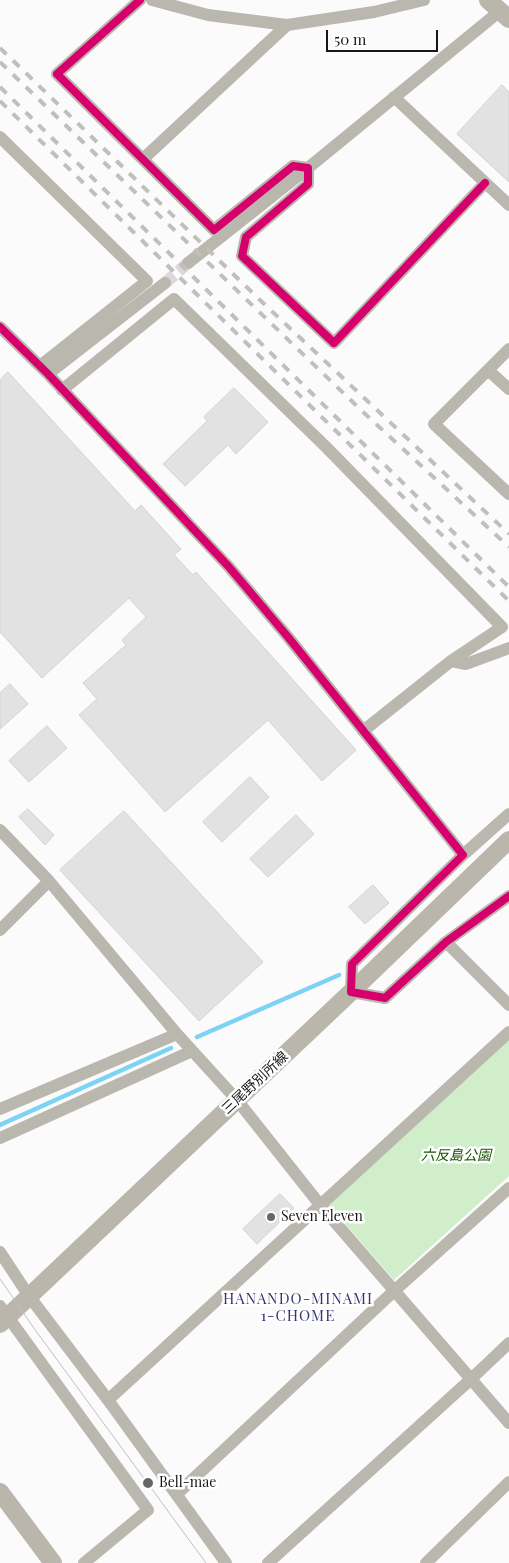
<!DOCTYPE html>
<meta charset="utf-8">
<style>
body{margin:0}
#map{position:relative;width:509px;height:1563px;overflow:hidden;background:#fbfbfb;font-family:"Playfair Display",serif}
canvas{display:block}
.scale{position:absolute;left:326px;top:30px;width:112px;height:22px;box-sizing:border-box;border:2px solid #161617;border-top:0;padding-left:6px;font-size:15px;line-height:18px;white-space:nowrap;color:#161617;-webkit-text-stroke:4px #fff;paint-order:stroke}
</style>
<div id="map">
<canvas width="509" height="1563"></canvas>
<div class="scale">50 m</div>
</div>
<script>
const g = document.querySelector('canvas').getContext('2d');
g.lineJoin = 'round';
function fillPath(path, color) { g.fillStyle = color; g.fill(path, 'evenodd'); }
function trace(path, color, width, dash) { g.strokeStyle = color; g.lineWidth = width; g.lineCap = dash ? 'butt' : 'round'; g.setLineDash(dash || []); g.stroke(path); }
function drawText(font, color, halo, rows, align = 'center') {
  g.font = font + ' "Playfair Display","Noto Sans JP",serif'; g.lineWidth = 5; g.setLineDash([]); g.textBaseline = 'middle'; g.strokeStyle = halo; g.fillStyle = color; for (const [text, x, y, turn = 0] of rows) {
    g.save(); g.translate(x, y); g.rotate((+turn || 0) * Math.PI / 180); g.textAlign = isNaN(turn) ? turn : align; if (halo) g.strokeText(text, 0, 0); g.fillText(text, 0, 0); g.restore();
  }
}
const green = new Path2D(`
 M509,1039V1176L394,1280L329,1205Z`);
const stream = new Path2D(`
 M197,1037L339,975
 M0,1125L171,1048`);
const building = new Path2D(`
 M502,85L509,92V182L457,134Z
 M8,372L135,511L141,505L181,549L174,555L193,575L196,572L356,750L322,781L268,720L165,812L79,715L97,699L83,683L126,645L122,640L146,617L129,598L42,678L0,632V380Z
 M234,388L268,422L236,454L228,445L185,486L163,464L207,421L204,417Z
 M10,684L28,704L0,729V693Z
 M47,726L67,748L29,782L9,761Z
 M250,777L269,797L222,842L203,822Z
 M28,809L54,835L45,845L19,817Z
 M124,811L263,962L199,1021L60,870Z
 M296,815L314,834L268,877L250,859Z
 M373,885L389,903L365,924L349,907Z
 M280,1194L294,1208L257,1244L243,1229Z`);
const streetTunnel = new Path2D(`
 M165,283L188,263`);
const street = new Path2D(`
 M140,0L57,74L214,230L293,166L308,168V184L246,237L242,256L334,343L485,183
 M152,0L208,15L287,25L374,12L424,0
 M394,97L509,205
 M0,137L147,281L40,366
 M143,159L287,25
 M188,263L308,168L500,11
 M0,327L48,374L229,567L288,637L463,855L352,964L351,992L385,998L446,942L509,896
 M509,349L434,424L509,494
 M489,371L509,389
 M48,374L165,283
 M62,390L174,299L327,448L502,627L451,661L363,731
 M451,661L466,664L509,648
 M0,830L49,881L177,1034L237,1100L321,1206L509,1423
 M463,855L509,814
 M0,930L49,881
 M446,942L509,1005
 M0,1109L177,1034
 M0,1138L192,1051
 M0,1252L29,1296L108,1400L226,1563
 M0,1306L148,1510L84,1563
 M108,1400L509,1032
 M177,1494L394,1291L509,1188
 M268,1563L470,1380L509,1343
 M426,1563L509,1482`);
const secondary = new Path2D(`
 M488,0L509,19
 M0,1324L351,992L509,840
 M0,1492L53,1563`);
const tram = new Path2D(`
 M0,1279L36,1331L206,1563`);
const rail = new Path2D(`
 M0,48L261,301L509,534
 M0,62L362,411L509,547
 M0,87L509,587
 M0,101L509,601`);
const cycleway = new Path2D(`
 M140,0L57,74L214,230L293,166L308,168V184L246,237L242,256L334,343L485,183
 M0,327L48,374L229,567L288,637L463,855L352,964L351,992L385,998L446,942L509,896`);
const markers = [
 [271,1217,5,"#666667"],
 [148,1483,6,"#666667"]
];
const streetNames = [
 ["三尾野別所線",255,1083,-43]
];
const parkNames = [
 ["六反島公園",456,1156]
];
const poiNames = [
 ["Seven Eleven",281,1217],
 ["Bell-mae",159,1483]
];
const neighbourhoodNames = [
 ["HANANDO-MINAMI",298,1299],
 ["1-CHOME",298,1316]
];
fillPath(green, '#cfeec9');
trace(stream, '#7cd3f4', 4.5);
fillPath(building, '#e2e2e2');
trace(building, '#d2d2d2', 1);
trace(streetTunnel, '#d9d9d9', 12, [12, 6]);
trace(street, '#bab7ae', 12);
trace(secondary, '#bab6ab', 18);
trace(tram, '#c0bfba', 1);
trace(rail, '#c0bfba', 4, [9, 9]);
trace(cycleway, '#d6006c', 8);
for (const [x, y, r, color] of markers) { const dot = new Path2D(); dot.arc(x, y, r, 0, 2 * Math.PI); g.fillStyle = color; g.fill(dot); trace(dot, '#fff', 2); }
drawText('14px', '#161617', '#fff', streetNames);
drawText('italic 14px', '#155403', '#fff', parkNames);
drawText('14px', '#161617', '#fff', poiNames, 'left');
g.letterSpacing = '1px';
drawText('15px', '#343671', '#fff', neighbourhoodNames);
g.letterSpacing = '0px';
</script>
